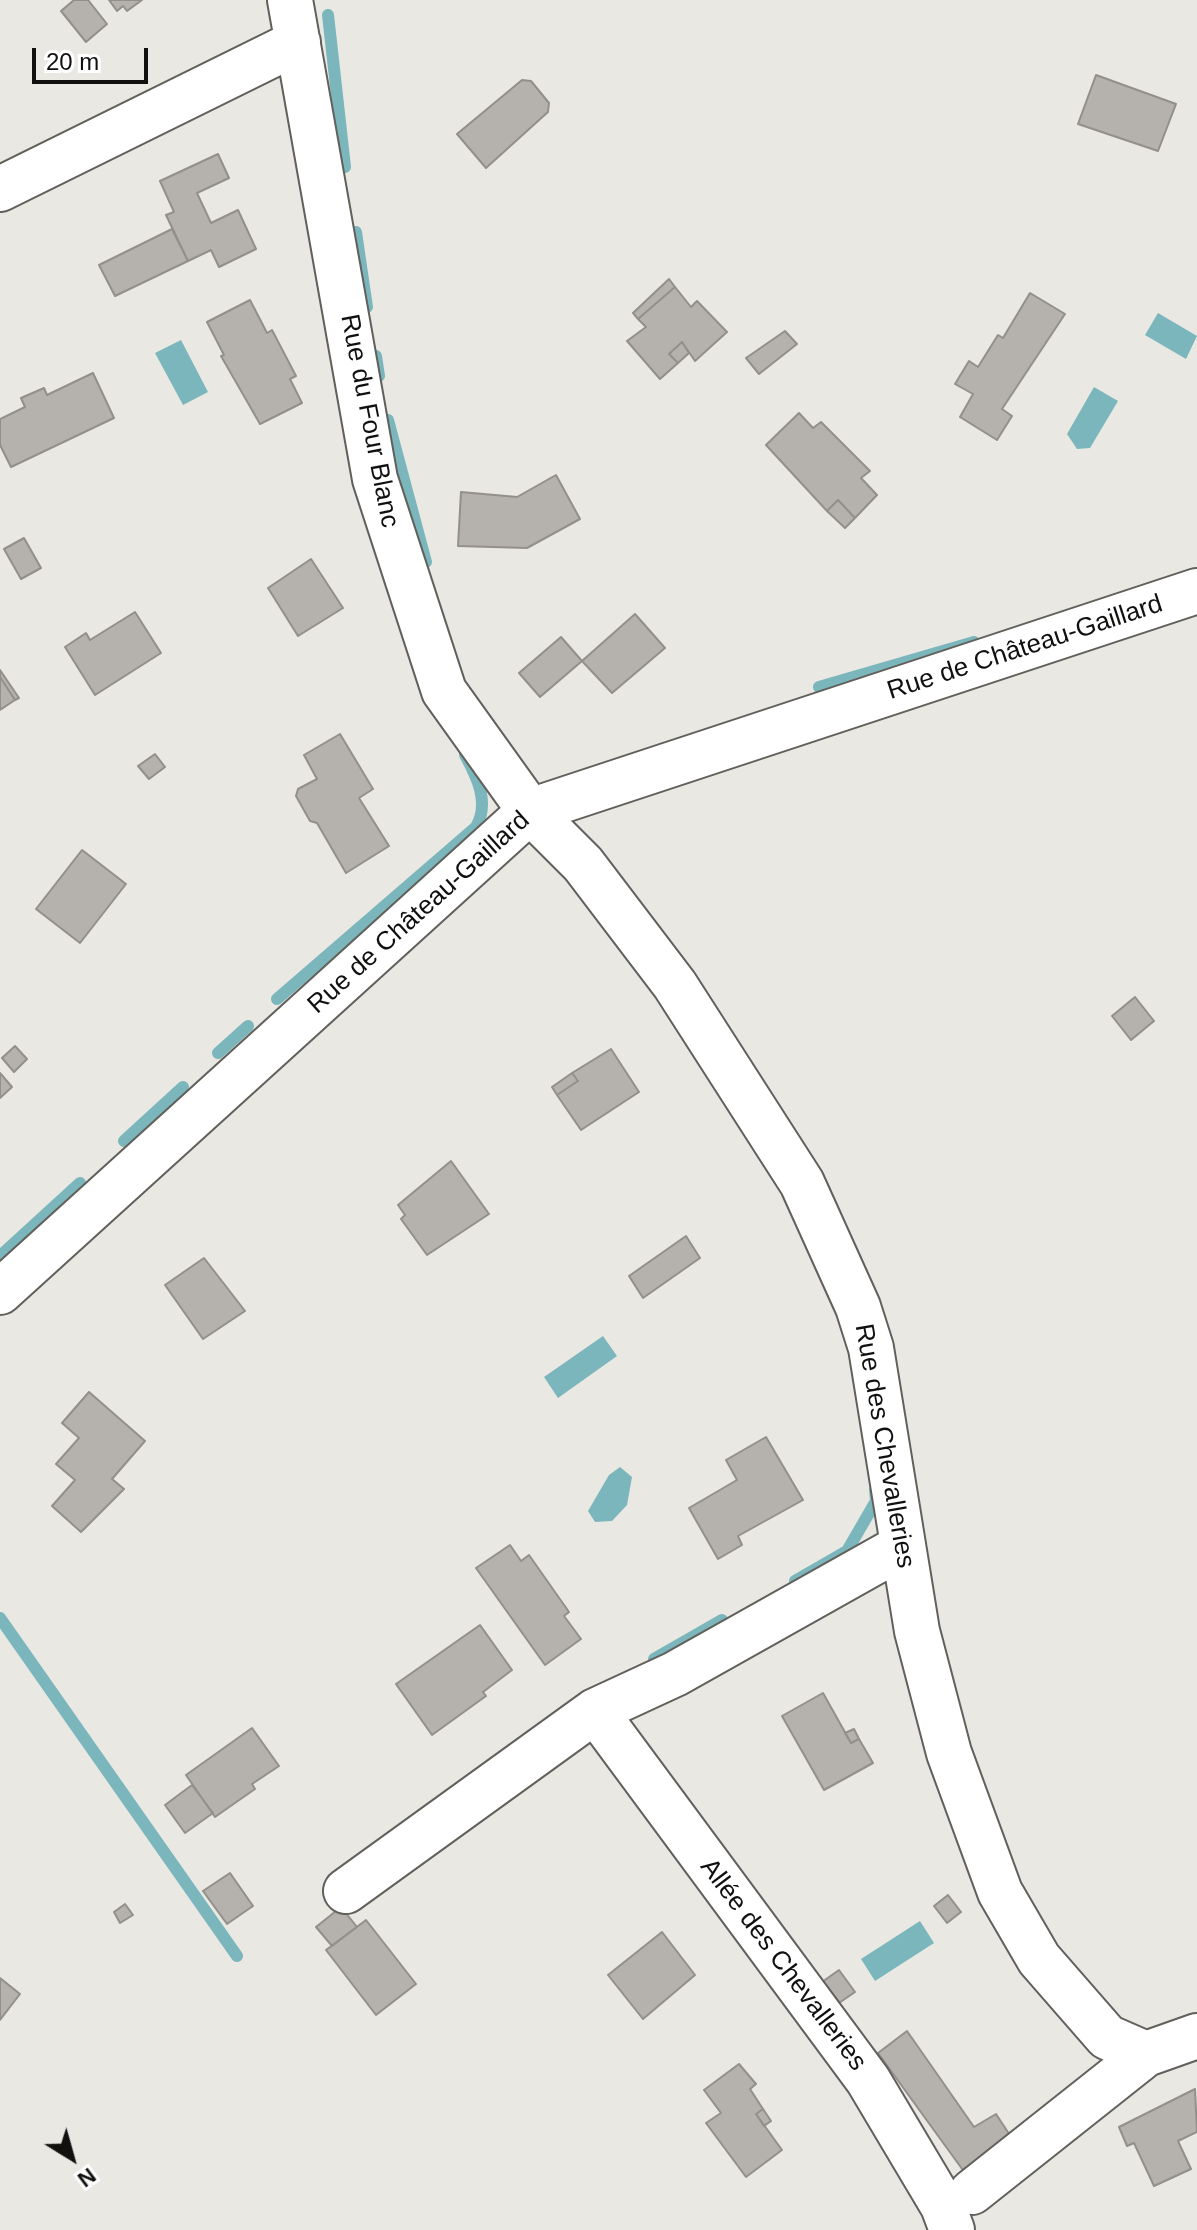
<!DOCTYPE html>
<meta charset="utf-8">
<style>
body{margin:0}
#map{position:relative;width:1197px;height:2230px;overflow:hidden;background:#eae8e3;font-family:Arial,sans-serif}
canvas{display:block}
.north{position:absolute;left:32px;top:2118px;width:80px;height:80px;-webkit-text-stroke:6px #fff;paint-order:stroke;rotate:143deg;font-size:22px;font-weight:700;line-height:32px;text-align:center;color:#11100f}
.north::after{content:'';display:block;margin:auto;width:28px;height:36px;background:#11100f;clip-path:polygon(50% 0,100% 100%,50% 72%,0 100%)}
.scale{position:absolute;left:32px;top:48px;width:116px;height:36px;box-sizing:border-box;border:4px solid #11100f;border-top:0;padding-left:10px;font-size:24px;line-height:28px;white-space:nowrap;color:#11100f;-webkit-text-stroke:6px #fff;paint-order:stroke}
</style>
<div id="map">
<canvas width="1197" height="2230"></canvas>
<div class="north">N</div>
<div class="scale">20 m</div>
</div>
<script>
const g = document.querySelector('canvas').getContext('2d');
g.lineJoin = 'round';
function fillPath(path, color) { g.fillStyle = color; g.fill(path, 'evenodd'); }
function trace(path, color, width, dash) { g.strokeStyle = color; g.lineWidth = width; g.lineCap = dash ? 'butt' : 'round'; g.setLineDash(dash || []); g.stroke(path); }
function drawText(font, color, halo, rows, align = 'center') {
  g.font = font + ' Arial,sans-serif'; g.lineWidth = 6; g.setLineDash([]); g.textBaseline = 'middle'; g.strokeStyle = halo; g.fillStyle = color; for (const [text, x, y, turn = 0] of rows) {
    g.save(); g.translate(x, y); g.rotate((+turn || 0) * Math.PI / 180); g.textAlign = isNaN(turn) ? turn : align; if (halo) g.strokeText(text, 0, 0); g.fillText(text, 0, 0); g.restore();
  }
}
const water = new Path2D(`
 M1158,313L1197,336L1186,359L1145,335Z
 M181,340L208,392L183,405L155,353Z
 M1094,387L1118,401L1090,448L1077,449L1067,434Z
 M603,1336L617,1356L558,1398L544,1377Z
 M620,1467L632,1477L627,1505L612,1521L595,1522L588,1511L609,1475Z
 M920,1921L934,1943L875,1981L861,1959Z`);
const stream = new Path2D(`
 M328,15L345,167
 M356,232L367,307
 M376,356L379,376
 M388,420L426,562
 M819,687L974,642
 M277,999L476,827C490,803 477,777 465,755
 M218,1053L248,1026
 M124,1141L183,1087
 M0,1256L80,1183
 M795,1581L847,1551L876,1501L875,1490
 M0,1618L237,1956
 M654,1659L722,1620`);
const building = new Path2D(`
 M74,0H88L107,24L86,42L61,11Z
 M109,0H142L127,11L123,6L117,11Z
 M1096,75L1176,104L1158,151L1078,124Z
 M522,80L531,81L549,103L548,112L486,168L457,134Z
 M218,154L229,178L197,193L211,223L238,210L256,249L219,267L211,250L188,261L166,215L174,212L160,181Z
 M172,229L188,261L115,296L99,265Z
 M669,279L675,287L638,319L633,313Z
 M675,287L691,307L697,301L727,332L695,361L682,342L669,354L678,363L660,379L627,341L646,327L638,319Z
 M1030,293L1065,314L1002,409L1012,416L997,440L960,417L973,394L955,384L969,361L978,367L998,335L1003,338Z
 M250,300L267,333L272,330L296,376L290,379L302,403L260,424L221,356L224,355L207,322Z
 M785,331L797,344L759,374L746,358Z
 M682,342L689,353L678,363L669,354Z
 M93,373L114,418L11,467L0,445V419L25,407L21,398L44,388L47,395Z
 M799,413L813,428L821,422L870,471L861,478L877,495L855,518L838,500L827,511L766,445Z
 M556,475L580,519L527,548L458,546L461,492L517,497Z
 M838,500L855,518L845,528L827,511Z
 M24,538L41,568L21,579L4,549Z
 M311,559L343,608L298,636L268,588Z
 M135,612L161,653L95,695L65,647L86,633L90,640Z
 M635,614L665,648L612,693L582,661Z
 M561,637L582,661L540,697L519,673Z
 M0,670L19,698L15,700L0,677Z
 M0,677L15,700L0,710Z
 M340,734L373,789L359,798L389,846L346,873L317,823L310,821L296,796L298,789L317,779L304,755Z
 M155,754L165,767L149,779L138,766Z
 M82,850L126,884L80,943L36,909Z
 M1135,997L1154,1021L1131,1040L1112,1016Z
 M15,1046L27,1059L14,1072L2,1058Z
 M611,1049L639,1092L581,1130L557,1095L578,1081L572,1073Z
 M0,1073L12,1087L0,1098Z
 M572,1073L578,1081L557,1095L552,1087Z
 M451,1161L489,1214L427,1255L401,1219L405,1215L398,1205Z
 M686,1236L700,1258L643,1298L629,1276Z
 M204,1258L245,1311L203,1339L165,1285Z
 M89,1392L145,1441L112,1479L124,1489L81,1532L52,1506L75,1480L56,1464L79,1438L62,1423Z
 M766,1437L803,1500L738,1536L742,1545L718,1559L689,1508L737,1480L726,1460Z
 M510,1545L521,1561L529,1555L569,1612L564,1616L581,1639L545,1665L476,1568Z
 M480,1625L512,1670L483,1692L486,1696L432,1735L396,1684Z
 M823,1693L851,1743L859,1739L873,1763L824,1790L782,1716Z
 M252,1728L279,1766L252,1784L255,1789L215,1817L186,1775Z
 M854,1729L859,1739L851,1743L845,1733Z
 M192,1785L213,1813L185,1833L165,1805Z
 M230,1873L253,1906L227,1924L203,1891Z
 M948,1895L961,1912L947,1923L934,1906Z
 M125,1904L133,1915L120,1923L114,1912Z
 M341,1907L357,1927L332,1946L316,1927Z
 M366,1920L416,1984L376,2015L326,1950Z
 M662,1932L695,1975L643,2019L608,1975Z
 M839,1970L855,1992L839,2003L822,1982Z
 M0,1978L20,1994L0,2020Z
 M907,2031L974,2127L996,2114L1015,2143L965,2173L878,2053Z
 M739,2064L756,2084L750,2089L763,2109L756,2114L782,2150L746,2177L706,2123L721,2113L704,2090Z
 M1195,2089L1197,2132L1178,2141L1191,2169L1154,2186L1134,2143L1127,2146L1119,2127Z
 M763,2109L771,2121L764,2126L756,2114Z`);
const street = new Path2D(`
 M290,0L375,479L444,691L530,811L583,864L675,985L802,1183L858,1307L871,1348L917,1631L949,1753L1000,1892L1039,1959L1107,2037L1146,2054L1197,2036
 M0,189L298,42
 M0,1292L530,811L1197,591
 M595,1711L868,2080L943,2206L952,2230
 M346,1891L595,1711L675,1674L903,1546
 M972,2192L1146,2054`);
const streetNames = [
 ["Rue du Four Blanc",369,421,79],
 ["Rue de Château-Gaillard",1025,648,-18],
 ["Rue de Château-Gaillard",419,913,-42],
 ["Rue des Chevalleries",884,1446,80],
 ["Allée des Chevalleries",783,1965,53]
];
fillPath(water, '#7bb6bd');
trace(stream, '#7bb6bd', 12);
fillPath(building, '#b5b1ad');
trace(building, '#938f8b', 2);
trace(street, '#61605b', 48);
trace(street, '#fff', 44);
drawText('26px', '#11100f', '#fff', streetNames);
</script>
